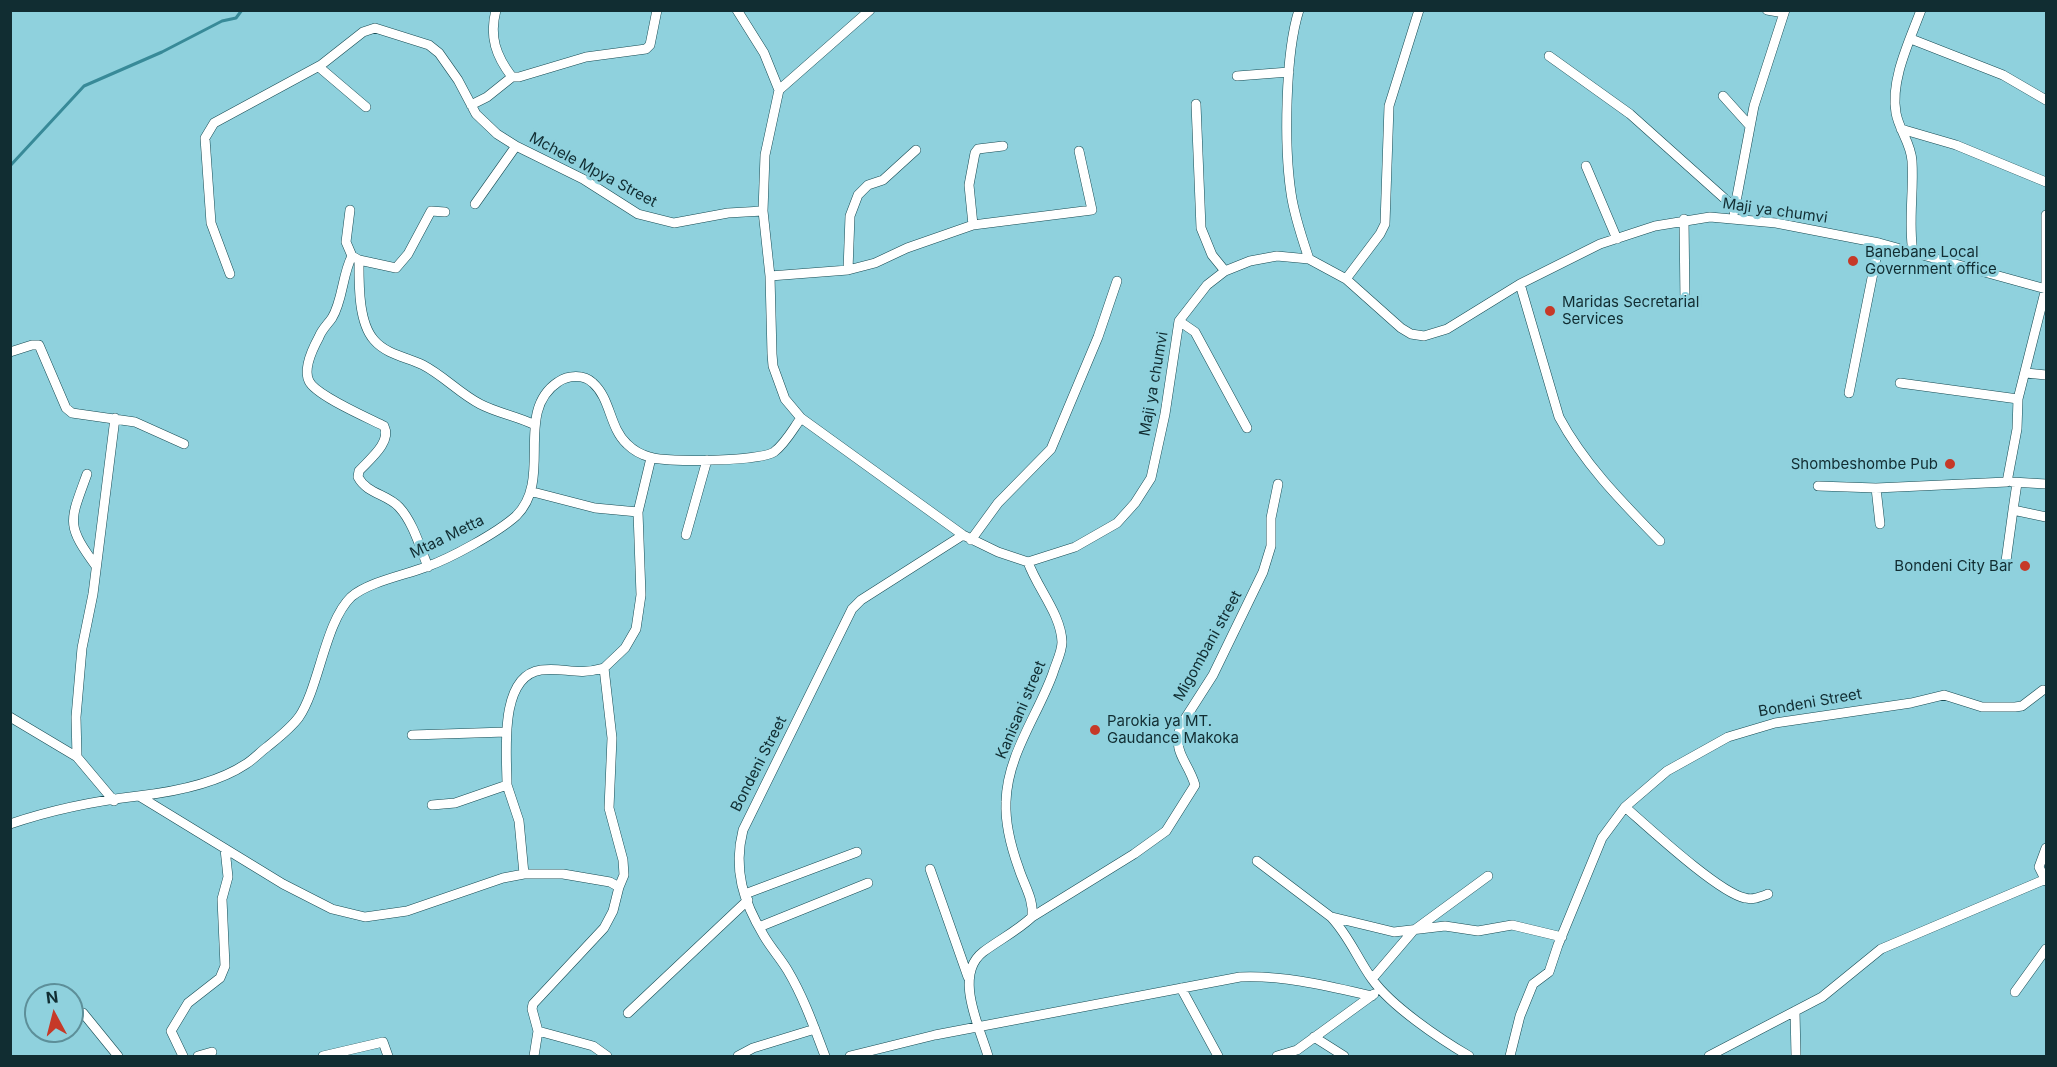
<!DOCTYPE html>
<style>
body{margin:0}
#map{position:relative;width:2057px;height:1067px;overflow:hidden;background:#8fd1dd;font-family:Inter,sans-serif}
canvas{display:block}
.frame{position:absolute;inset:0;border:12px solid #112d32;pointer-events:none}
.north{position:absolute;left:24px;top:983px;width:60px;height:60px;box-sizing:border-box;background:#8fd1dd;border:2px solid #5d8f99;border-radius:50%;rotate:353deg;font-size:16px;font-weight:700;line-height:24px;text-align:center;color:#112d32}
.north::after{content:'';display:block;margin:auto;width:21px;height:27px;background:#c63928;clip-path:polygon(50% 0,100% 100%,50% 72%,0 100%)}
</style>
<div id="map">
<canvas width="2057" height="1067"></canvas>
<div class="frame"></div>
<div class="north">N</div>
</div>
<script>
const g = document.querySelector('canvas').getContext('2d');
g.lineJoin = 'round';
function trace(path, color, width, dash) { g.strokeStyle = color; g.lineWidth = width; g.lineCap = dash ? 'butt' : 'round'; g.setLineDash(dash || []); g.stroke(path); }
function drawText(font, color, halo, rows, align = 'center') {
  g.font = font + ' Inter,sans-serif'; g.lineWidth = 6; g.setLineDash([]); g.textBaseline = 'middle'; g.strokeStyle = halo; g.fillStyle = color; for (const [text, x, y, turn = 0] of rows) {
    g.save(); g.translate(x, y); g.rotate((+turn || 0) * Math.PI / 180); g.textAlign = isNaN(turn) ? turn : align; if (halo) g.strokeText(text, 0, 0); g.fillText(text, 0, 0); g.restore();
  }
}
const stream = new Path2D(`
 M10,166L84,86L162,52L222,21L236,18L242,10`);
const minor = new Path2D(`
 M496,10C489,37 496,56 512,77H519L586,57L646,49L650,45L657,10
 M737,10L764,53L779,90L765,155L763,211L770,276L772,354L773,366L785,399L801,418L963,535L998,552L1028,562L1075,547L1117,523L1135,503L1151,478L1165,414L1179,321L1207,285L1225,271L1250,261L1277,256L1309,259L1346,279L1401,328L1411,334L1424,336L1447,329L1520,284L1600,244L1655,226L1710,217L1776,223L1879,243L2046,289
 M1299,10C1285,54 1284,146 1291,193C1294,215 1302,238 1309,259
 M1767,10L1784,13
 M1911,39L2003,75L2046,100
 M1549,56L1630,114L1734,207
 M319,67L366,107
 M1237,76L1289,72
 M779,90L870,10
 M1723,96L1750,126
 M1196,104L1201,228L1212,255L1225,271
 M471,105L487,97L512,77
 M1901,129L1956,145L2046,182
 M1586,166L1617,239
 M475,204L516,146
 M350,210L346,242L352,256C342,275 343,300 332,318C328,324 322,329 319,337C313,348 303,369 309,381C315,395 368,418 384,426C392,442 370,459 359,471L358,477C367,494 387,494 399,507C413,522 420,547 428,567
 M1734,212L1754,106L1785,10
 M1684,219L1685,302
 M973,225L1092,210L1079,151
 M1913,253C1908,222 1914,192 1912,161C1911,143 1899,130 1896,113C1890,80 1910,40 1921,10
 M352,256L359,260C359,283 358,322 374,340C387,355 407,357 423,365C444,376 459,393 480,404C497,413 517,416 535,425
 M359,260L396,268L408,254L431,211L445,212
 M848,270L850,216L858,195L868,185L883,180L916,150
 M230,274L211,223L205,138L214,123L321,65L363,32L375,28L429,45L439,53L458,80L476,114L497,134L516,146L583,179L638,214L674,223L728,213L763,211
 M770,276L848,270L875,263L907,248L973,225L969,185L975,153L978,149L1003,146
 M1346,279L1380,234L1385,224L1389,106L1419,10
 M1520,284L1559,417C1584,464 1623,503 1660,541
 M1179,321L1195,332L1247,428
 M10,352L32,345H39L66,408L72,413L135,422L184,444
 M2026,373L2046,375
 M1900,383L2018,399
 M1849,393L1879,243
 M87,474C70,521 65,524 96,566
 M2012,482L2046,484
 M2017,483L2013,510L2046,517
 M1818,486L1876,488L2007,482L2017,429L2018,399L2046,288V215
 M1876,488L1880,524
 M533,492L595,508L638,512
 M686,535L707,460
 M971,540L998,503L1051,449L1098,337L1117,281
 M2006,561L2013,510
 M10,717L77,757
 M412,735L506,732
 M507,785L519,821L524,874
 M139,796L283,884L332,909L365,917L407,911L503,878L524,874H563L610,882L619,887L624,875L623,860L609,808L612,738L604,668L625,648L636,629L641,595L638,512L651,458
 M114,801L77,757L76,717L82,648L93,594L115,418
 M432,805L455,803L507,785C507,755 498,676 541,670C565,667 576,676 604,668
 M1625,807C1648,827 1719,893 1745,898C1753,900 1760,897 1768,894
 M10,824C51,810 95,801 138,796C173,792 216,784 246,764C254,759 260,752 267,747C278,738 291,728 299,717C319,688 325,622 351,597C368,582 405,575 426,567C451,558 497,533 516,516C554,479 513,412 558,382C568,375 584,374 593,383C611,399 609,427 627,444C633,450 642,455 650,457C667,463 761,461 774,452C785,444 793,429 801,418
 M2046,848L2039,867L2046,881
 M1257,861L1331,917C1349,936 1357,958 1372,979C1391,1006 1440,1039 1469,1056
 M930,869L968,977
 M745,894L857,852
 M1032,917L1134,854L1166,831L1195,785C1187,759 1172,754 1181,725L1213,675L1263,572L1271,546V518L1278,484
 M1332,917L1394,932L1445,926L1478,931L1512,925L1562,937
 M759,927L868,883
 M1372,979L1413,931L1488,876
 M1181,988L1218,1056
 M2015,992L2046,949
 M1795,1011L1796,1056
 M83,1013L118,1056
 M628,1013L748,900
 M538,1031L593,1046L607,1056
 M1314,1037L1344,1056
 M183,1056L171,1031L188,1003L220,978L225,966L222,899L228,877L225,849
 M198,1056L212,1052
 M323,1056L383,1042L388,1056
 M534,1056L538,1031L532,1009L533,1004L604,928L613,911L619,887
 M738,1056L753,1048L815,1029
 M825,1056C814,1027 804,998 788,971C781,959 771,948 764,936C743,901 733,870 743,830L852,609L861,600L963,535
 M850,1056L935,1035L1240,977C1284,975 1328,986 1372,996
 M988,1056C980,1028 953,975 983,952C999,940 1017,931 1032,917C1034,899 1024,885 1019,869C1011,847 1005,825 1006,802C1007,755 1038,715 1053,673C1056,663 1062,652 1062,642C1061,614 1037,588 1028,562
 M1277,1056L1297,1050L1374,994
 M1510,1056L1520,1016L1533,984L1549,972L1558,945L1602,838L1625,807L1667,771L1728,737L1775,723L1911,703L1944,695L1982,707H2015L2022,706L2043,690
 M1709,1056L1822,997L1881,949L2046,879`);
const markers = [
 [1853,261,6,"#c63928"],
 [1550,311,6,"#c63928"],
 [1950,464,6,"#c63928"],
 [2025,566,6,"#c63928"],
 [1095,730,6,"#c63928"]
];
const streetNames = [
 ["Mchele Mpya Street",593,170,28],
 ["Maji ya chumvi",1775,211,8],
 ["Maji ya chumvi",1154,384,-80],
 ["Mtaa Metta",447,537,-26],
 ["Migombani street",1208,646,-61],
 ["Bondeni Street",1810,703,-10],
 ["Kanisani street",1021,710,-67],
 ["Bondeni Street",759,764,-63]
];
const poiNames = [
 ["Banebane Local",1865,252],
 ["Government office",1865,269],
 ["Maridas Secretarial",1562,302],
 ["Services",1562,319],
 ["Shombeshombe Pub",1938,464,"right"],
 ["Bondeni City Bar",2013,566,"right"],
 ["Parokia ya MT.",1107,721],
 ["Gaudance Makoka",1107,738]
];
trace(stream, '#388a98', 3);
trace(minor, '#164a52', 10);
trace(minor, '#fff', 9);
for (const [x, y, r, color] of markers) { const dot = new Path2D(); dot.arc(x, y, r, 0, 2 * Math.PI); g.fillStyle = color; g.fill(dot); trace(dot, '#8fd1dd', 2); }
drawText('15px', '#112d32', '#8fd1dd', streetNames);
drawText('15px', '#112d32', '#8fd1dd', poiNames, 'left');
</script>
